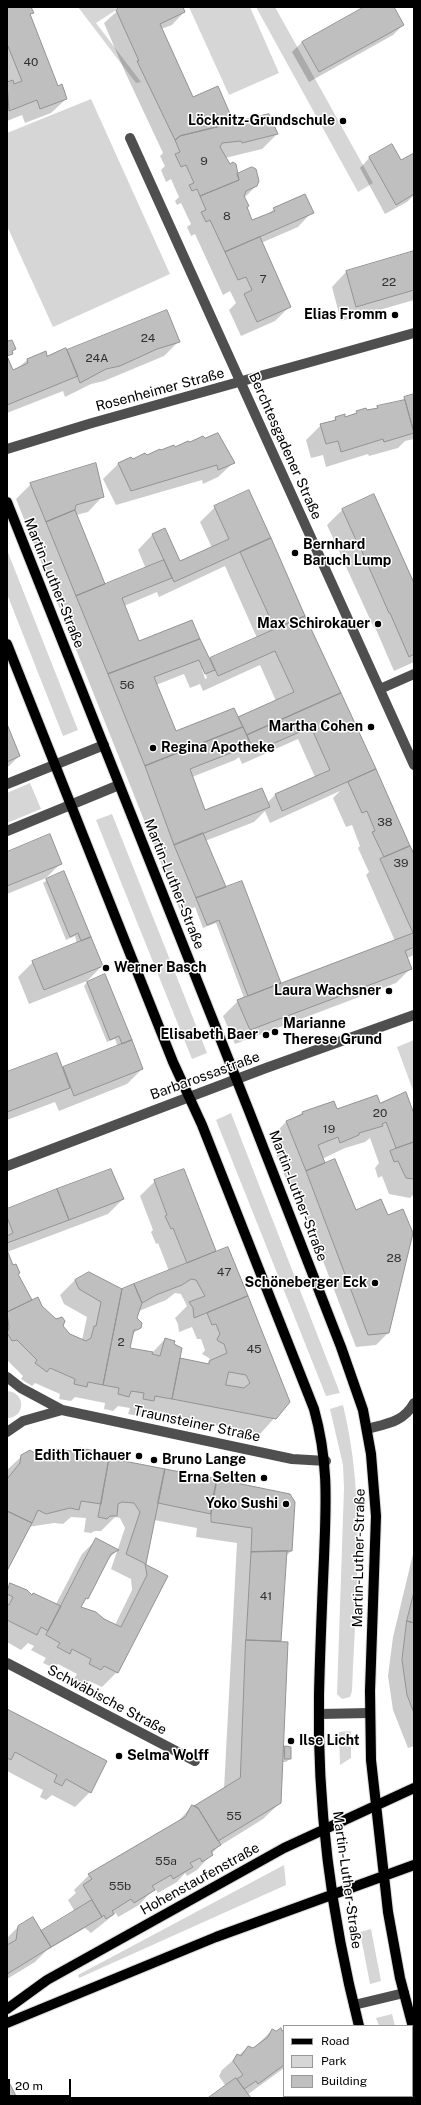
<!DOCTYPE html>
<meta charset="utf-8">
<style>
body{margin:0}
#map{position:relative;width:421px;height:2105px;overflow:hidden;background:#fff;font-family:"Public Sans",sans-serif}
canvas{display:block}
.frame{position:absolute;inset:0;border:8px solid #000;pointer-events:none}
.legend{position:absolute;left:283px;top:2025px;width:130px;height:72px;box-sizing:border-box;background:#fff;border:1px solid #999;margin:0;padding:5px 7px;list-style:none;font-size:12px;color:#000}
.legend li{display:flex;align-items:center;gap:8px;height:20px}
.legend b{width:20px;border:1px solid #999}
.scale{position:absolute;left:8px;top:2079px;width:63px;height:18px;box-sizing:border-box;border:2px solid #000;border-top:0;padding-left:5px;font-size:12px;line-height:14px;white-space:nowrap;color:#000;-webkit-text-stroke:3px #fff;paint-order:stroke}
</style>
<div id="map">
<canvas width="421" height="2105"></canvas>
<div class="frame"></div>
<ul class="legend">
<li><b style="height:5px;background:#000"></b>Road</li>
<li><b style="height:11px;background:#d6d6d6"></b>Park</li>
<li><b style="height:11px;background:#bfbfbf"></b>Building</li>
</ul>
<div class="scale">20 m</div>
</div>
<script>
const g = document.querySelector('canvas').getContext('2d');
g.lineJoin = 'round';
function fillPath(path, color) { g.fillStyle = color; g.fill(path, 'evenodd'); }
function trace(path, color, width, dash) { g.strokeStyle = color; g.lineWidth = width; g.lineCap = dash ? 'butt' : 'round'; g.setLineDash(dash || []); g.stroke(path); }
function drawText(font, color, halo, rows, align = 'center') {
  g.font = font + ' "Public Sans",sans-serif'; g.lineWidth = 3; g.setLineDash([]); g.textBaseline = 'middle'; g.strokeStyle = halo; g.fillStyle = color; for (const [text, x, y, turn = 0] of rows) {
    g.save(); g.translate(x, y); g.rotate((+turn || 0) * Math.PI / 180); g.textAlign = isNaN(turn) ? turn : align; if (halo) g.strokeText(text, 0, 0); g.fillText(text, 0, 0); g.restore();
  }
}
const green = new Path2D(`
 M78,7H115L116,10L96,23L141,82L136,83Z
 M189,7H250L279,73L229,95Z
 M256,7H275L373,183L358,192Z
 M91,99L170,274L53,327L7,226V133Z
 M7,550L78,730L63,736L7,594Z
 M30,783L41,809L7,823V793Z
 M112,814L207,1053L192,1059L96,820Z
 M414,1040V1093L397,1047Z
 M231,1113L340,1393L326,1396L216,1120Z
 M7,1391C26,1392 26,1418 7,1418Z
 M343,1405C366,1499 356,1595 352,1691L350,1697L342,1699L337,1694L344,1488L343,1465L330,1409Z
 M351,1731V1758L340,1765L339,1732Z
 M284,1865L286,1885L79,1978L78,1975Z
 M371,1929L381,1981L370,1984L360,1932Z
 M392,2014L395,2026H379L376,2018Z`);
const shadow = new Path2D(`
 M12,7H30L32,12L29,16L57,88L66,99L51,113L25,123L22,115L7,121V9Z
 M122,7H182L184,12L172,25L161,29L192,98L231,125L277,134L262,149L225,158L237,175L256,186L244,198L251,222L267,215L274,209L305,195L312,212L298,227L261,243L290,306L275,321L241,336L229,310L236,303L230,291L223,295L195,234L191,236L187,227L191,224L181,203L177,205L175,201L179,197L171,179L166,182L161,170L165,166L160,156L163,153L126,74L104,23Z
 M366,7H393L403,25L393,35L309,82L292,52L302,42Z
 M414,154V195L407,202L385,214L360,168L370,157L401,161Z
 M414,253V300L341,321L332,287L346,272Z
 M179,341L164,356L104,381L91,384L65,397L63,391L7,413V358L12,371L18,368L27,360L45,353L46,357L67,350Z
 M414,394V439L405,441L398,448L369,456L368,454L326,467L323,455L311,458L306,440L321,425L331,423L336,418H344L354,415L357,412H366L378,407L401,402L405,398Z
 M174,448L233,463L218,477L203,484L202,480L116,505L103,479L118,464L131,458L133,460Z
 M31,484L103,496L88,512L76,515L105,585L146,569L138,550L152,535L180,562L212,548L200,522L215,507L249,492L414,857V955L407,958L411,968L396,983L235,1044L223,1016L238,1001L244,998L216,923L203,928L195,907L181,913L16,499ZM225,566L257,638L209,660L138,642L124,606L157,592L159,597ZM260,665L276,701L238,718L175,732L156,685L184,674L190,688L200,684L203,691ZM202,669H204L207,678L205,679ZM298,739L315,777L275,795L267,803L204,811L192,777L235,760L239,757L242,764ZM340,791L333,798L346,827L352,825L360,846L358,848L369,872L366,875L395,941L276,986L280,983L224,887L205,841L254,822L265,811L270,823Z
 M373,496L414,586V662L394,671L375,627L374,628L327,525L342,510Z
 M7,726L19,756L7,768Z
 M7,853L61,863L46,878L7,894Z
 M64,873L102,966L87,981L29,1004L18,977L33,962L77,944L75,936L66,940L43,883L47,880Z
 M87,982L142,1069L127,1084L59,1111L55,1102L7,1120V1073L62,1069L118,1047L115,1039L107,1042L84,986Z
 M333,1102L336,1111L379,1105L414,1116V1194L410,1198L389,1194L382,1176L378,1178L375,1168L379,1163L370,1138L365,1142L345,1148L322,1159L388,1333L376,1345L356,1347L294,1185L289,1187L270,1138L286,1122L302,1113Z
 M183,1170L216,1252L228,1248L289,1402L260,1434L144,1411L139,1416L128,1414L130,1408L118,1406L113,1411L104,1409L105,1403L75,1397L71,1401L59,1399L60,1394L35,1383L32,1386L21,1379L23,1376L7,1360V1253L31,1302L41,1307L70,1334L82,1340L87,1317L64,1304L60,1295L75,1280L122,1290L169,1271L158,1243L156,1244L151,1232L153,1230L140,1196L155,1181ZM175,1293L181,1294L187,1306L175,1318L178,1324L179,1332L192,1327L197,1339H201L205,1350L202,1354L209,1358L210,1362L208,1365L179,1359L173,1345L165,1339L152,1353L129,1349L131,1336L140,1327L136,1318L139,1311L166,1300Z
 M123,1199L108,1214L7,1252V1210Z
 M80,1449L93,1456L113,1460L116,1456L122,1462L289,1495L291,1551L285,1557L278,1642L282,1751L286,1747L290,1759L286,1762H282L280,1803L263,1819L218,1847L197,1870L187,1876L185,1873L177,1882L158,1893L156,1890L151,1892L139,1905L118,1917L116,1913L91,1933L85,1928L46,1951L35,1962L7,1979V1938L18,1927L41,1933L75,1912L68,1900L76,1893L74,1890L89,1875L176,1824L192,1806L194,1807L224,1789L237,1543L196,1537L197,1528L154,1520L145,1565L167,1576L117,1672L102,1687L89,1681L85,1684L74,1679L77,1674L58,1664L54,1668L43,1663L46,1658L31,1650L34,1646L28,1643L21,1650L7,1642V1588L11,1584L32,1596L56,1604L82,1554L97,1539L117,1550L106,1562L87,1598L80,1607L95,1613L115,1625L132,1590L131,1579L111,1569L125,1528L120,1518L115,1517L101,1531H95L91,1533L84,1532L86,1518L71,1517L63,1524L54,1523L28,1527L7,1569V1470L22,1456L76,1453Z
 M414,1550V1746L408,1748L393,1710L388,1676L393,1637Z
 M7,1710L90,1792L75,1807L52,1795L46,1800L40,1797L43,1790L7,1771Z
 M272,2030L276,2032L284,2031V2068L247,2095L249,2098H212L227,2088L219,2076L222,2070L248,2047L253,2049Z`);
const building = new Path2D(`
 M9,7H31L34,13L30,14L58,86L62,84L67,99L40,109L37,100L9,111L7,82L13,80L14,84L22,81L7,44V8Z
 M120,7H183L185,12L160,24L193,97L218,86L234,123L180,136L175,140L137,61H139L116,10Z
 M364,7H394L404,25L319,72L302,42Z
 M269,114L278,134L242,143L241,141L222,143L220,147L230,164L233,162L236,164L239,180L200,196L197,189L192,191L189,185L194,183L186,165L181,167L175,154L180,152L175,140L180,136Z
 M392,144L401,160L414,153V194L396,205L369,157Z
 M252,167L256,169L259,181L257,186L246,191L244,196L249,206L247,207L252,220L275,211L273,208L305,194L314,213L225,252L210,220L206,222L201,212L206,210L200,196L239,180L237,174Z
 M260,237L291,307L257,322L244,294L252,290L246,277L238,280L225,252Z
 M414,251V290L356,307L346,271Z
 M167,310L180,342L157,349L120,366L106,369L80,383L67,350Z
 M7,339L8,341L12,340L16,349L12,351L13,354L7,356Z
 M66,348L78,376L7,405V356L13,370L28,363L27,359L46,351L47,356Z
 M414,394V429H413L404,397Z
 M405,400L414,433L384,442L383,439L341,452L338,441L326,444L320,424L336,420L335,417L345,414V417L357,413L356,411L366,408L367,410L378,408L377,406Z
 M218,433L235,463L218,470L217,465L131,491L118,463L131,457L133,459L145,453L147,455L160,449L161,450L174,445L175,447L188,441L190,442L203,436L205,438Z
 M96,463L104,497L76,505L75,510L46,522L30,483Z
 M249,490L271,538L174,582L152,534L165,528L180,561L229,539L214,506Z
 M374,494L414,583V654L409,657L390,613H389L357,540H356L342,509Z
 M75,510L105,584L76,596L46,522Z
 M271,538L305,616L275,629L240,552Z
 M164,560L172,578L122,598L139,641L192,620L200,639L108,674L76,596Z
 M305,616L341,693L247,735L238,717L294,692L275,651L218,676L210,658Z
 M200,639L215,670L205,674L199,660L154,677L176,731L234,708L243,727L145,766L108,674Z
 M341,693L376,769L282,811L275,794L330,770L311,727L254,752L247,735Z
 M7,724L20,756L7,762Z
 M243,727L251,745L190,769L205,810L262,788L270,807L174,845L145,766Z
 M376,769L410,846L384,857L372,832L375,831L367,811L362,813L348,782Z
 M203,833L226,887L196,898L174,845Z
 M50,834L62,864L7,886V852Z
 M410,846L414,854V947L405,951L412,969L250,1030L237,1000L413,933L380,859Z
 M64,871L91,937L81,941L78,933L70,937L46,879Z
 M242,881L281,983L248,996L219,920L207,925L196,898Z
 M91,937L103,966L44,990L32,961Z
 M105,974L132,1040L122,1044L119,1036L110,1040L87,982Z
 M132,1040L143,1069L74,1096L63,1067Z
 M57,1053L70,1088L7,1112V1072Z
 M406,1092L414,1114V1142L396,1148L386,1122L382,1124L383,1126L359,1133V1135L340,1143L338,1137L318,1145L325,1163L306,1171L286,1121L303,1114L302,1112L334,1101L337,1109L377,1095L380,1103Z
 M414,1142V1179L406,1178L398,1161L394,1162L390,1151Z
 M335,1159L356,1210L381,1199L388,1215L403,1209L413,1233L389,1333L368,1335L306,1171Z
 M111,1169L124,1199L69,1220L57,1189Z
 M184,1169L216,1251L187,1263L173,1228L171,1229L165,1216L167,1215L154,1180Z
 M57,1189L69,1220L7,1243V1236L13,1233L7,1217V1209Z
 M228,1247L248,1296L194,1318L193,1308L189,1302L205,1296L196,1280L191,1279L182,1285L156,1295L142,1303L134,1284Z
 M7,1250L13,1265L16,1264L20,1273L18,1274L32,1300L7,1312Z
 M89,1272L122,1289L103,1385L88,1382L87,1387L74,1384L75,1379L50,1368L47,1372L35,1363L37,1360L17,1340L12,1341L7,1333L9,1328L7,1312L38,1297L42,1306L56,1319L62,1317L65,1321L63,1326L70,1334L86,1341L91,1338L94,1326H96L101,1302L79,1289L75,1280Z
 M134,1284L142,1303L137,1318L142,1323L141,1328L137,1330H134L130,1348L153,1352L152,1354L160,1356L165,1338L175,1341L174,1344L182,1348L172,1399L155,1396L154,1401L143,1399L144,1393L131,1391L129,1397L118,1394L119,1388L103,1385L122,1289Z
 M248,1296L290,1402L276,1419L172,1399L180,1358L209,1364V1361L227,1353L224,1344L218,1341L217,1339L220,1334L216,1324L212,1325L207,1313ZM229,1372L246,1375L250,1383L244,1388L226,1385Z
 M80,1448L95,1451L94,1455L109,1458L101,1504L81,1501L79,1510L70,1508L46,1514L38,1510L32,1523L7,1511V1479L20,1463L21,1455L30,1450L36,1454L56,1449L79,1452Z
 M116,1455L124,1457V1461L165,1469L146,1564L126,1554L140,1512L134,1503L122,1502L118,1504L117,1516H110L107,1519L98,1517L109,1458L115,1460Z
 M165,1469L217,1479L211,1514L158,1503Z
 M217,1479L290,1494L295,1502L292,1551L251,1552L252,1528L211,1522V1507Z
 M7,1511L32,1523L7,1571Z
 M96,1538L119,1550L111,1554L88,1599L86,1598L81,1607L96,1612L104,1619L121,1627L147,1575L145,1564L168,1576L118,1673L104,1666L101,1670L89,1664L91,1659L72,1649L70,1654L57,1647L60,1643L46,1635Z
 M287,1551L281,1641L246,1640L251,1552Z
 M10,1583L27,1590L32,1595L33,1593L61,1606L48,1631L41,1627L37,1635L7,1620V1604L9,1605L13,1597L7,1594Z
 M414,1592V1623L407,1621Z
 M407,1621L414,1623V1713L407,1695L402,1660Z
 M246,1640L288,1642L281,1803L218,1841L198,1808L194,1806L240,1778Z
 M7,1709L107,1761L91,1793L66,1779L62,1786L54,1782L57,1775L15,1752L11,1760L7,1758Z
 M285,1746L291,1747V1759H285Z
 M192,1805L198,1808L221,1845L211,1851L213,1855L202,1862L200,1858L190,1863L193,1867L173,1879L171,1875L152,1886L155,1890L134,1903L131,1899L112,1911L114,1914L106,1919L104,1915L102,1917L83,1885L92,1879L88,1874L185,1817Z
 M92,1900L102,1917L51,1947L41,1931Z
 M33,1917L51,1947L7,1974V1945L16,1940L18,1926Z
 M281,2028L282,2031L284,2030V2065L258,2084L256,2081L244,2089L237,2079L243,2075L233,2061L237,2054L241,2056L248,2046L253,2048L268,2037L272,2029L276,2031Z
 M236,2078L251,2098H208Z
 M10,2084L17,2098H7V2086Z`);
const minor = new Path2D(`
 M130,138L414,765
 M7,449L92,423L414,333
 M380,689L414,674
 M7,784L104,745
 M7,831L119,785
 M7,1166L266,1068L414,1015
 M7,1377L21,1388L62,1410L292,1459L326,1461
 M367,1429C386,1424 404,1422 414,1403
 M7,1432L23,1421L62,1410
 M7,1663L195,1761
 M319,1714L370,1713
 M354,2005L404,1993
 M350,2098L355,2096`);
const major = new Path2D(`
 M7,502L249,1111L341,1347L363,1410L371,1454L376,1516L370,1691L371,1760L388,1912L400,1978L414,2031
 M7,644L173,1062L202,1125L314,1409C329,1463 326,1504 324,1558C322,1604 320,1650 319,1695C317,1805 332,1920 359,2026
 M7,2009L47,1980L284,1848L414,1788
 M7,2023L216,1937L414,1865
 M379,2096V2098`);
const markers = [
 [343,121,4,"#000"],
 [395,315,4,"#000"],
 [295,553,4,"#000"],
 [378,624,4,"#000"],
 [371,727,4,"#000"],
 [153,748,4,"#000"],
 [106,968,4,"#000"],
 [389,991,4,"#000"],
 [275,1032,4,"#000"],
 [266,1035,4,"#000"],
 [375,1283,4,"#000"],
 [139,1456,4,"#000"],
 [154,1460,4,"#000"],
 [264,1478,4,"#000"],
 [286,1504,4,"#000"],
 [291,1741,4,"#000"],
 [119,1756,4,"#000"]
];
const numberNames = [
 ["40",31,62],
 ["9",204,161],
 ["8",227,216],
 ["7",263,279],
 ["22",389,282],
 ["24",148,338],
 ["24A",97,358],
 ["56",127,685],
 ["38",385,822],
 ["39",401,863],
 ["20",380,1113],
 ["19",329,1129],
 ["28",394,1258],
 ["47",224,1272],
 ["2",121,1342],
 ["45",254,1349],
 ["41",266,1596],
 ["55",234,1816],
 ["55a",166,1861],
 ["55b",120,1886]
];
const poiNames = [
 ["Löcknitz-Grundschule",335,121],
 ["Elias Fromm",387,315],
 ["Bernhard",303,545,"left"],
 ["Baruch Lump",303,561,"left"],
 ["Max Schirokauer",370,624],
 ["Martha Cohen",363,727],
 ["Regina Apotheke",161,748,"left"],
 ["Werner Basch",114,968,"left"],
 ["Laura Wachsner",381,991],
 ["Marianne",283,1024,"left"],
 ["Therese Grund",283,1040,"left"],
 ["Elisabeth Baer",258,1035],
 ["Schöneberger Eck",367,1283],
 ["Edith Tichauer",131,1456],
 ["Bruno Lange",162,1460,"left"],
 ["Erna Selten",256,1478],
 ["Yoko Sushi",278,1504],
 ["Ilse Licht",299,1741,"left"],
 ["Selma Wolff",127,1756,"left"]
];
const streetNames = [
 ["Rosenheimer Straße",160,390,-15],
 ["Berchtesgadener Straße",285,446,66],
 ["Martin-Luther-Straße",54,583,68],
 ["Martin-Luther-Straße",174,884,68],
 ["Barbarossastraße",205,1076,-20],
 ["Martin-Luther-Straße",298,1196,69],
 ["Traunsteiner Straße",197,1424,12],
 ["Martin-Luther-Straße",359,1558,-89],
 ["Schwäbische Straße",107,1700,28],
 ["Hohenstaufenstraße",200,1879,-29],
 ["Martin-Luther-Straße",347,1880,82]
];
fillPath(green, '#d6d6d6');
fillPath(shadow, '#0003');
fillPath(building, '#bfbfbf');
trace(building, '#939393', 1);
trace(major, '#dbdbdb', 12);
trace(minor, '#4f4f4f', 10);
trace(major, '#000', 10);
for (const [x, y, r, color] of markers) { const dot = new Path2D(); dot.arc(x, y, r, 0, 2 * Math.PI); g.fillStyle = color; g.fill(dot); trace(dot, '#fff', 1.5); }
drawText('12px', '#303030', null, numberNames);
drawText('bold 14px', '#000', '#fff', poiNames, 'right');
drawText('14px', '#000', '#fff', streetNames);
</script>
